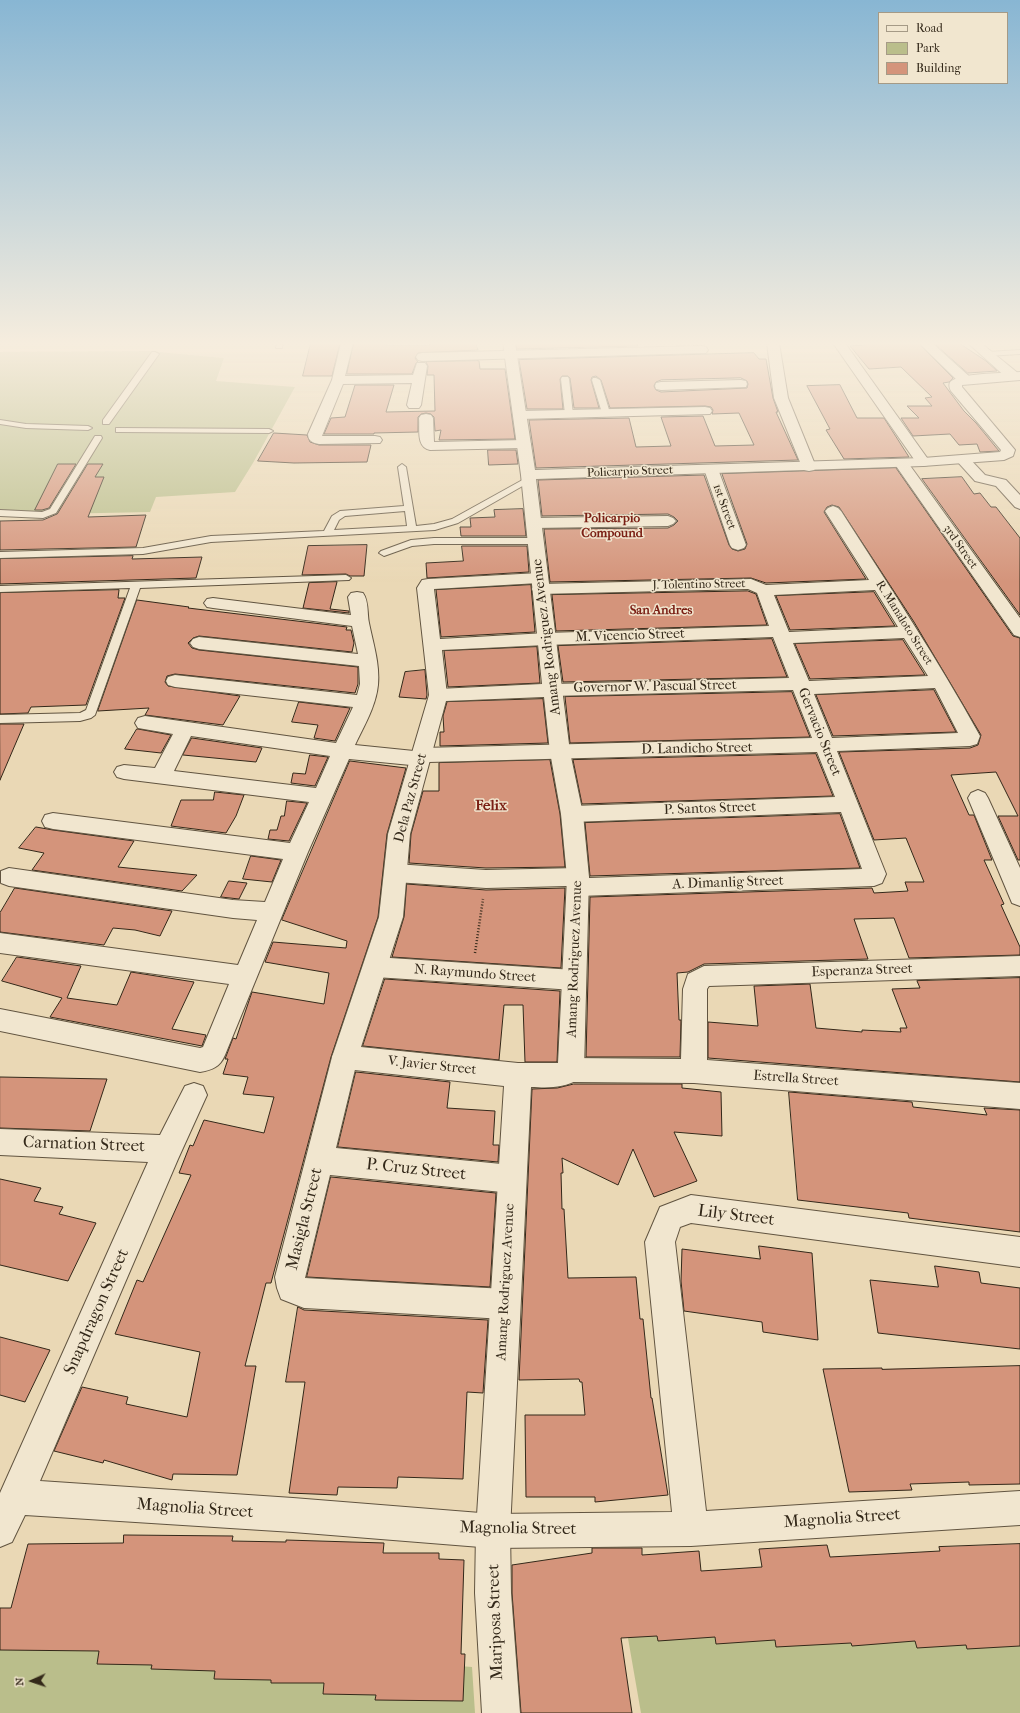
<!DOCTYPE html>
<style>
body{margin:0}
#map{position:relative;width:1020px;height:1713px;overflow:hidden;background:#ead8b5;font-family:"IM FELL French Canon",serif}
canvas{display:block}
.legend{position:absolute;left:878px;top:12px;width:130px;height:72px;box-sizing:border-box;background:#f1e6cf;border:1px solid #a59a86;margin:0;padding:5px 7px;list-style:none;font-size:12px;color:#332819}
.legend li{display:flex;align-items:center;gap:8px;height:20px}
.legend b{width:20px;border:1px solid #a59a86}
.north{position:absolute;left:12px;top:1661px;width:40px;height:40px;-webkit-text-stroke:3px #f1e6cf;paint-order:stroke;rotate:267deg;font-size:11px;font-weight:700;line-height:16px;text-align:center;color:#332819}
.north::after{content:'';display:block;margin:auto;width:14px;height:18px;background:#332819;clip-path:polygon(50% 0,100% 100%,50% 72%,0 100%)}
</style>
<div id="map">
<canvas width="1020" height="1713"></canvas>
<ul class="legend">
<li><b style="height:5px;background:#f1e6cf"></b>Road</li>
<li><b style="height:11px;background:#babe8b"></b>Park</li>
<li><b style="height:11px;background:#d4947b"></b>Building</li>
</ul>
<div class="north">N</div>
</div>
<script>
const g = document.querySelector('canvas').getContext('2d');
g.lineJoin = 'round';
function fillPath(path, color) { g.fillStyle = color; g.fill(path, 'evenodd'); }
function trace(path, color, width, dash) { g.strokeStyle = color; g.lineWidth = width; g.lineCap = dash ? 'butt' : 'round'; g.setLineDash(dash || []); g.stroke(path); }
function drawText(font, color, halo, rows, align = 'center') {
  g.font = font + ' "IM FELL French Canon",serif'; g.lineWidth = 3; g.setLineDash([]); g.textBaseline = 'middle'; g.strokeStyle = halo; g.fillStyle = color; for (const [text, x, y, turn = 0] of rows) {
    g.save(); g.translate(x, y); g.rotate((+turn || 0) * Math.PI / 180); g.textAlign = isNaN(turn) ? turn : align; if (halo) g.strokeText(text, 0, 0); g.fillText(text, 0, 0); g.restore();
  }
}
const green = new Path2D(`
 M148,351L224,358L216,381L295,387L253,463L235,492L156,497L150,512L52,514L0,512V352Z
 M625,1621L1020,1644V1713H641Z
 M0,1630L472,1667L475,1713H0Z`);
const building = new Path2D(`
 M311,343H340L332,376H303Z
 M354,343H386V345H430V343H476L478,350L418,353L415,358L418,362L416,363L412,374H347Z
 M516,343H637L638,346L517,349Z
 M862,343H918L953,378L949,382L943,383L964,411L976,423L999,451L980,452L977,444L959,445L950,434L913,436L901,418H919L907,406H932L925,398L932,397L901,367L869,369L850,346L865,345Z
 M934,343H959L986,361L997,371L968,373Z
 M754,353L759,359H766L773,398L778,412H776L798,460L536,468L529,420L629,418L636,447L671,446L661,417L703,416L715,446L754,445L739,413L712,414L713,410L711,407L705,406L610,408L601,380L596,376L592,377L591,380L599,408H574L570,378L568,376H562L560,379L563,409H527L519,360ZM741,378L747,381L748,384L747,388L661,392L656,390L654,386L656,382L661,380Z
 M479,361L480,369H505L515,439L439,440L441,430L435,431L434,417L431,414L426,413L421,414L418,417V432L374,433V434H324L331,418L345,417L355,385H394L386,412L435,411L434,375H427L428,366L426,362Z
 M840,385L857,418H884L909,457L844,459L826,430L830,429L807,386Z
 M274,433L307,435L310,442L319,445H371L367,462L294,463L258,461Z
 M488,450H516L518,464L489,465Z
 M58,464H76L49,508L42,510H35Z
 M88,464H103L95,477H104L88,517L146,515L136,547L0,550V521L43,520L57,514Z
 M896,468L1013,636L1020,638V860H1018L998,816H1018L996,772L951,775L969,815H974L992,860H984L1004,904L1001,905L1020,947V955L909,958L894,918L854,919L868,959L704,964L688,972L677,973L679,1020H681L680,1057H586L590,897L872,888L874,893L908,891L905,882H924L906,838L874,840L839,752L970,748L978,745L981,735L914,622L839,507L832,505L827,507L824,512L866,579L766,583L751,578L550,582L544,529L668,528L674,525L678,521L674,517L668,514L542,516L538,480L704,475L729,545L732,549L738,551L745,549L747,544L722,474Z
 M962,477L974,494L980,493L991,507H996L1020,538V615L922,479Z
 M523,509L526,536H461L460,527H471L470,518L495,517L494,510Z
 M367,545L364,576H350L346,574L302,575L308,546Z
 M462,546H527L529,572L427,578L426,563L463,561Z
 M133,556L132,559L202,557L196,578L0,584V559Z
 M337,582L330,609L349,611V613L303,608L309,583Z
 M531,585L535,632L441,637L436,590Z
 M119,590L118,598H125L86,705L31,707L28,713L0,714V593Z
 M748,591L756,594L767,625L556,631L552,595Z
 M874,592L895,626L790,630L776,596Z
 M137,600L189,607L188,608L347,627L346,630H351L354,643L352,652L199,636L193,638L188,643L192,648L199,650L358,667V684L355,693L175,674L167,676L165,682L168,686L240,696L223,725L145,715L149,708L98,711Z
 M772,639L787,677L563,682L558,646Z
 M903,640L925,675L810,679L795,644Z
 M537,647L540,683L448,687L444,651Z
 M425,670L427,695L426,699L399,697L405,672Z
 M934,690L956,732L833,736L816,695Z
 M792,692L810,737L570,743L565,697Z
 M543,699L548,743L440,746V732H444L443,716L447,702Z
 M299,702L350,708L335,741L314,738L318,725L292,722Z
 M0,724H24L0,780Z
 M137,729H138L171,735L161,753L125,749Z
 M192,738L262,748L256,762L183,755Z
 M816,754L833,796L582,804L573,760Z
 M310,755L328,757L315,786L291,783L293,773L305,774Z
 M550,760L560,814L565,867L486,868L409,863L411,834L423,791H439V763Z
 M350,761L406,768L387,834L378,917L331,1057L271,1283H266L245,1366H256L237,1475L173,1474L172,1480L104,1460L103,1463L54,1451L82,1387L128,1397L126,1404L187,1417L200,1352L115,1334L137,1280L143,1282L191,1175L179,1173L190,1145L193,1146L204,1120L264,1133L274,1097L243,1094L248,1077L223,1074L228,1059H225L233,1038L236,1039L252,992L324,1004L329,973L265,962L273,942L346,948L347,941L282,920Z
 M215,792L244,795L236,816L226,833L171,826L181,800H213Z
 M287,801L307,803L289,841L268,839L270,830H277L281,816H284Z
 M840,814L860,868L590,876L585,823Z
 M36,827L53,830L134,841L118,867L197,875L182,891L32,870L44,853L19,848Z
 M251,856L281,860L272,882L243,879Z
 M229,881L247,883L239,899L221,897Z
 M407,884L486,890L565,888L561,968L392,957L404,917Z
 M15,888L172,911L160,936L135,930L113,928L104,945L0,932V913Z
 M17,957L81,966L67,998L117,1005L131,972L194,982L172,1029L206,1035L202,1046L50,1017L62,998L2,981Z
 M1020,978V1082L708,1058V1022L758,1026L754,986L810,984L816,1028L862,1032V1030L901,1032L900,1028H907L892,989L920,988L917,981Z
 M385,979L560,991L557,1062H525L523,1005H504L499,1060L363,1046Z
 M356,1072L450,1082L447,1108L495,1111L493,1145H499L498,1162L338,1147Z
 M0,1077L107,1079L90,1131L0,1128Z
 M574,1084H682V1088L721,1092L722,1136L674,1132L697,1181L654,1197L633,1149L618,1185L562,1158L563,1173H561L562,1209H564L568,1278L636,1277L640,1319H643L651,1398H652L668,1495L595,1502V1497H526L525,1415H585L582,1382H580L579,1379L519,1380L532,1089L557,1088Z
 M789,1092L912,1102L913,1107L987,1115L984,1108L1020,1110V1232L909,1218L908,1213L798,1200Z
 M331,1177L496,1193L490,1287L307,1277Z
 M0,1179L41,1188L34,1201L63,1207L59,1214L96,1223L68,1281L0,1265Z
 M759,1246L812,1253L818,1340L763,1332L762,1322L684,1311L681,1281L682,1249L760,1259Z
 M935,1266L979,1272L981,1283L1020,1288V1349L878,1333L870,1280L938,1287Z
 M298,1307L304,1310L488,1320L483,1393L467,1392L463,1479L398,1477L397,1488L338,1487L337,1495L289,1493L305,1382H286Z
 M0,1337L50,1350L25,1402L0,1395Z
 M1020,1366V1484L969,1485V1482L910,1484L912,1490L849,1492L823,1369L882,1368V1369Z
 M124,1535L233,1536L232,1541L286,1542V1540L384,1543L383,1553H439V1559L464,1560L461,1654H465L463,1701L375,1700L376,1695L323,1694L324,1683H271V1680L214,1679L215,1671L151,1669L152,1665L97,1664L99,1651L0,1650V1608H11L28,1544L123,1543Z
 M1020,1544V1646L967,1649L966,1645L917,1648L915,1641L852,1646L851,1643L776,1647L775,1640L716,1644L715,1637L658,1641L657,1636L621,1638L632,1713H521L512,1593V1565L592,1553V1548H642V1555L699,1551L701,1571L762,1567L759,1549L827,1545L830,1557L940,1551L939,1547Z`);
const path = new Path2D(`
 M475,953L483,899`);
const service = new Path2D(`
 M277,343H283L282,348H276Z
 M1020,350V354L987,356L983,354L987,352Z
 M152,352H155L159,354L109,424H103V420Z
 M562,377H568L569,379L573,414L569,416L565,414L561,379Z
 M593,378H596L600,380L610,413L609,415H603L602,413L592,380Z
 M0,420L26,424L88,426L92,428L88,430L26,428L0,424Z
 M116,428L269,429L273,431L269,433L119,432H116Z
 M95,436H101L102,438L56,513L43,518L0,516V510L42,512L50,509Z
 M402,464L406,467L416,526L434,524L452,519L526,478L529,477L533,480L458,523L435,530L211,542L143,554L0,558V552L143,548L211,536L324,531L332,516L340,511L404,506L398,467ZM405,511L407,526L334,530L339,520L345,516Z
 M434,538H536L541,541L536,544H434L412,546L384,556L379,553L381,551L411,540Z
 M346,575L351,578L349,580L140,588L95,715L91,718L80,721L0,723V715L80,713L86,710L130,588L0,592V586Z`);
const minor = new Path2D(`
 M341,343H353L345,376L413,375L417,363H425L427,366L421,405L419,408H409L407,405L412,383L343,384L322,436H375L380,437L382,440L380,443L319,444C313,443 308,441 308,434L332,380Z
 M767,343H779L788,398L816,467L814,470L809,471L804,470L802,467L774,398Z
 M833,343H845L930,462L928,465L923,466L918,465Z
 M919,343H932L970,377L971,380L970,383H960Z
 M968,343H981L1019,374L1020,376L1019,380H1009Z
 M702,346L706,347L708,350L706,353L422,361L418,360L416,357L418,354L422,353Z
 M741,380L746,381L747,384L746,387L661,390L656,389L655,386L656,383L661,382Z
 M705,407L710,408L712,411L710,414L520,419L515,418L513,415L515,412L520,411Z
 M426,414L431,415L433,418L434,442L524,440L529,441L531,444L529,447L524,448L430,450C416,447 420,430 419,418L421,415Z
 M963,456L968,457L985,475L1006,480L1020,495V509L1015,507L996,486L975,481L956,460L958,457Z
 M901,459L906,460L1020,618V637L1014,635L894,463L896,460Z
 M711,465L716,466L718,469L746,545L744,548L738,550L732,548L730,545L704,469L706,466Z
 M833,506L838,508L841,511C889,586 937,658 980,736L977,744L970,746L837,751L886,874L882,883L874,886L578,896L570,893L567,886L486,888L395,882L387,879L384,873L387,867L395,864L486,870L578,868L586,871L589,878L862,869L841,812L572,822L565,820L561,814L565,808L572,806L835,797L817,752L429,762L428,764L421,766L349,759L308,852L225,1055C220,1067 212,1070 200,1072L0,1031V1009L200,1048L203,1047L229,984L0,953V933L238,965L257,920L233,918L9,886L1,883V871L9,868L233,900L265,902L283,859L53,829L45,827L42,821L45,815L53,813L290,843L309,802L124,779L117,777L114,772L117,767L124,765L155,768L173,734L138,728L135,723L138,718L145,716L336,743L353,707L175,687L168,685L166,681L168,677L175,675L357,695L360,684L359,666L199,649L193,647L190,643L193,639L199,637L358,654L352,626L213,608L207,607L204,603L207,599L213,598L351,615L348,597L351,593L357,592L363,593C369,601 367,614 369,623C373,643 380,664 378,685C376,706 364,726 355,745L414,751L422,748L812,738L793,690L552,696L545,694L543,690L545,686L552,684L789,678L773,637L546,645L442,650L447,695L445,699L438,701L431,699L429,695L417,588L422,580L428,579L539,573L545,574L547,578L545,582L539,583L434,589L440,639L546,633L769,626L757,593L748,589L540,594L534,593L532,589L534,585L540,584L751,579L766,585L869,580L825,511L828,508ZM875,590L898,627L789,632L774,595ZM904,638L928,676L809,681L793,643ZM935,688L958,733L832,738L814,694ZM191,736L330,756L316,788L174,771Z
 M668,516L673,518L676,521L673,524L668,526L534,528L528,526L526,523L528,520L534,518Z
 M978,790L985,793L988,798L1020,868V906L1012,903L968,798L971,793Z
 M1020,956V976L709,986L707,989V1060L1020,1083V1109L694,1083L571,1082L562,1079L558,1070L562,1061L571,1058L681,1059L683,989L688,974L704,966Z
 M375,957L574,970L583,973L586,980L583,987L574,990L375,977L366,974L363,967L366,960Z
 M345,1045L354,1049L358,1057L336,1148L512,1165L522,1169L526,1179L522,1189L512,1193L330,1175L305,1278L505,1289L516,1293L520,1304L516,1315L505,1319L304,1308L281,1299L277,1288L275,1277L332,1057L336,1049Z
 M194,1083L203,1086L207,1095L178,1159L40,1481L293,1498L493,1514L672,1512L645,1242L660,1207L691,1195L1020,1237V1267L691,1223L680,1227L675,1242L706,1511L1020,1491V1525L691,1546L493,1548L293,1532L25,1515L12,1542L0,1547V1493L148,1162L0,1155V1129L160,1135L185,1086Z`);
const tertiary = new Path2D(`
 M503,343H515L535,470L923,458L1000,452L1001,450L951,391C949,387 948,382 953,380C966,373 1004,373 1020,372V380L962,385V387L1015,450L1013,456L1004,460L923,466L536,479L570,752L583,814L589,877L584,1070L580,1079C562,1088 551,1088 531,1087L510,1531L511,1593L520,1713H482L475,1593L476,1531L504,1086L345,1069L336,1065L332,1057L379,917L388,834L429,695L431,691L438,689L542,684L521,475ZM544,697L550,752L561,814L567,877L558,1063H518L361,1047L403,917L410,834L446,701Z`);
const farStreetnames = [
 ["Policarpio Street",630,472,-2],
 ["1st Street",724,507,70],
 ["3rd Street",960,547,55],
 ["J. Tolentino Street",699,585,-1],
 ["R. Manaloto Street",904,623,58]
];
const farNeighbourhoodnames = [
 ["Policarpio",612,519],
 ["Compound",612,534]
];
const farQuarternames = [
 ["San Andres",661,611]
];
const streetNames = [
 ["M. Vicencio Street",630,636,-2],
 ["Amang Rodriguez Avenue",547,637,-97],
 ["Governor W. Pascual Street",655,687,-1],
 ["Gervacio Street",819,732,68],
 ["D. Landicho Street",697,749,-1],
 ["Dela Paz Street",411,798,-75],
 ["P. Santos Street",710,809,-2],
 ["A. Dimanlig Street",728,883,-2],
 ["Amang Rodriguez Avenue",575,959,-88],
 ["Esperanza Street",862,971,-2],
 ["N. Raymundo Street",475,974,4],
 ["V. Javier Street",432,1066,6],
 ["Estrella Street",796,1079,4],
 ["Amang Rodriguez Avenue",506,1282,-87]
];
const neighbourhoodNames = [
 ["Felix",491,806]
];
const nearStreetnames = [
 ["Carnation Street",84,1145,2],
 ["P. Cruz Street",416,1170,6],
 ["Lily Street",736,1216,7],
 ["Masigla Street",305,1219,-76],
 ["Snapdragon Street",97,1312,-66],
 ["Magnolia Street",195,1509,4],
 ["Magnolia Street",842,1519,-4],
 ["Magnolia Street",518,1529,1],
 ["Mariposa Street",496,1622,-92]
];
fillPath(green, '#babe8b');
fillPath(building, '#d4947b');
trace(building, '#332819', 1);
trace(service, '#615440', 2);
trace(minor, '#615440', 2);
trace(tertiary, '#615440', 2);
trace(path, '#332819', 2.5, [1, 2]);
fillPath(service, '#f1e6cf');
fillPath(minor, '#f1e6cf');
fillPath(tertiary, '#f1e6cf');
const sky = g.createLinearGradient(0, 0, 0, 582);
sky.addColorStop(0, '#88b6d3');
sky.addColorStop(0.59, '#f6edde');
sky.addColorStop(1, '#f6edde00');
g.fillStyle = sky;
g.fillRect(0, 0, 1020, 582);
drawText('12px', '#332819', '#f1e6cf', farStreetnames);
drawText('bold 13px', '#7a1f14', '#f1e6cf', farNeighbourhoodnames);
drawText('bold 13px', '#7a1f14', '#f1e6cf', farQuarternames);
drawText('14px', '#332819', '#f1e6cf', streetNames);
drawText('bold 15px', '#7a1f14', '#f1e6cf', neighbourhoodNames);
drawText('17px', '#332819', '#f1e6cf', nearStreetnames);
</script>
